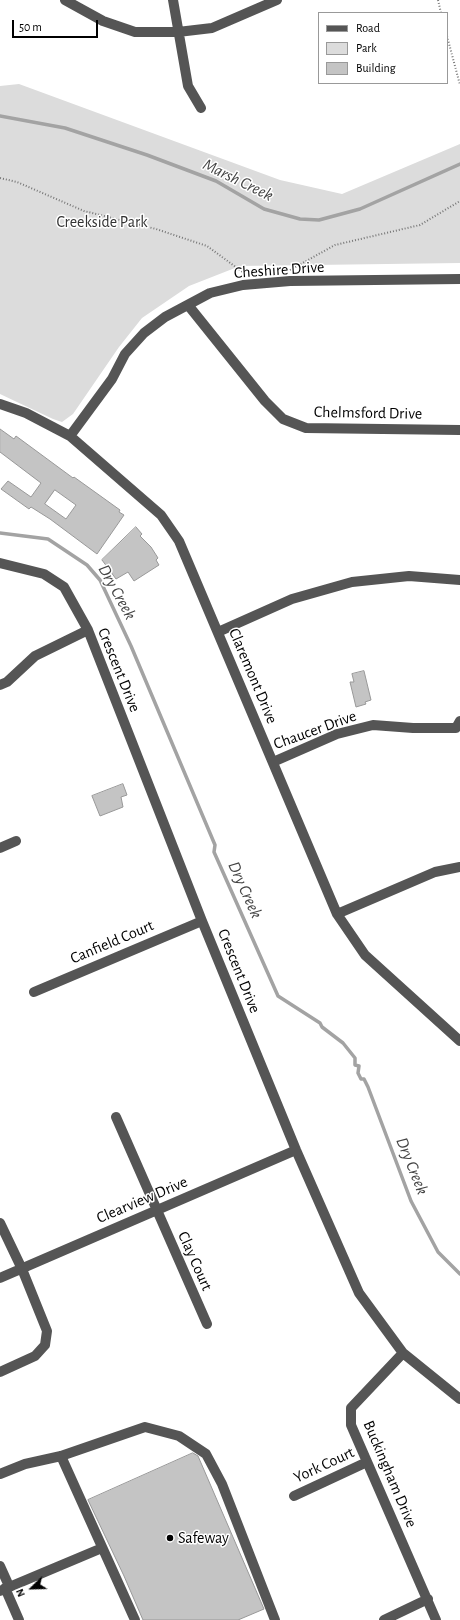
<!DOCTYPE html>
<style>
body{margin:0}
#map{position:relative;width:460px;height:1620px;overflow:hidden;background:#fff;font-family:"Alegreya Sans",sans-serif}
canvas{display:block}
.legend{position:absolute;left:318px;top:12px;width:130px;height:72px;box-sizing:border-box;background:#fff;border:1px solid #999;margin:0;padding:5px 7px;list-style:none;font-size:12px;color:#000}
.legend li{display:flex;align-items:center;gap:8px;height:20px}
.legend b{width:20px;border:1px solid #999}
.north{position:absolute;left:12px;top:1568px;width:40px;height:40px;-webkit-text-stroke:3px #fff;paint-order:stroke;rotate:247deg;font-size:11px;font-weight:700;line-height:16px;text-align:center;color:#000}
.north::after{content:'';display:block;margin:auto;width:14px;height:18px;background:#000;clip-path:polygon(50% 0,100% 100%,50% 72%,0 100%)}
.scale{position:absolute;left:12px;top:20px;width:86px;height:18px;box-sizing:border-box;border:2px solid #000;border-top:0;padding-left:5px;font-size:12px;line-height:14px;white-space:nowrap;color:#000;-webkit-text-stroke:3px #fff;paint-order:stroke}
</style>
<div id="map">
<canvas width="460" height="1620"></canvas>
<ul class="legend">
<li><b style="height:5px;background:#555"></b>Road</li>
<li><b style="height:11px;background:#dcdcdc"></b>Park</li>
<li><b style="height:11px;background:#c4c4c4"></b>Building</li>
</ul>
<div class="north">N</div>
<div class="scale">50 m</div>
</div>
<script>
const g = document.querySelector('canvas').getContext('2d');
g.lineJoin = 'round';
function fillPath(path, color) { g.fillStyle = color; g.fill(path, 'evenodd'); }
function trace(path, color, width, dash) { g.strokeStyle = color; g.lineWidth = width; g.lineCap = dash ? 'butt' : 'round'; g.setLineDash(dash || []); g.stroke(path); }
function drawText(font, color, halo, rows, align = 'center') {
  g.font = font + ' "Alegreya Sans",sans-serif'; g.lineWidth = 3; g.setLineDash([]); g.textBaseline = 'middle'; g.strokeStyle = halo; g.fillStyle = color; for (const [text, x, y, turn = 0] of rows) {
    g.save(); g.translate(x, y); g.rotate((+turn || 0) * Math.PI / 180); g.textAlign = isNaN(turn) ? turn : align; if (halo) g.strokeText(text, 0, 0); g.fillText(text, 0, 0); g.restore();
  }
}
const green = new Path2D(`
 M19,84L280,180L342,194L460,144V263L240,266L189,286L142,318L119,347L73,414L62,422L53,419L0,394V86Z`);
const stream = new Path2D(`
 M0,116L65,128L147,155L216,181L264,209L300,219L319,220L360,209L460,164
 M0,533L48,539L87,565L100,580L131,646L215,845L214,852L278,996L320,1023L322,1027L343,1043L355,1058V1065L359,1066L358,1073L361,1079H364L368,1087L411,1201L438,1252L460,1274`);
const building = new Path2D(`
 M0,429L14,439L16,436L73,478L74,477L120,510L119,512L124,515L97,554L50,519L31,507L29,509L1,489L8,481L31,497L41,483L0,452ZM55,490L76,505L66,519L45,504Z
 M136,527L142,534L140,536L151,547L158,558L156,560L159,565L134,581L128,572L116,579L102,560Z
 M364,671L371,700L365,702L366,704L356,707L350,682H354L352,674Z
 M123,784L127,795L121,797L123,807L100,816L92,796Z
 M193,1453L198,1456L264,1609L238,1620H143L124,1576L88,1500Z`);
const path = new Path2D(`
 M438,0L441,13
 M447,36L460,85
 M0,178L17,182L84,211L156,229L207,246L244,273
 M290,270L335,245L420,225L460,201`);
const minor = new Path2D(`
 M65,0L103,21L135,32H178L212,28L277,0
 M173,0L188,86L201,108
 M188,305L265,401L283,419L306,428L460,430
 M0,404L26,413L70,436L161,515L179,541L337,914L365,955L460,1041
 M70,436L112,379L125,354L144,333L165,317L210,293L243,285L290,281L460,279
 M0,563L44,574L64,587L88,630L202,921L296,1150L359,1293L403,1353L460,1399
 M218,632L292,599L352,582L409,576L460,580
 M0,685L7,682L35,656L88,630
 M273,762L337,734L373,725L413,728H456L460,721
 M0,848L16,841
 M337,914L435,872L460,867
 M34,992L202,921
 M116,1117L207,1324
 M0,1223L22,1269L47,1331L45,1345L35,1356L0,1372
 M0,1278L296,1150
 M403,1353L351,1408V1425L436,1620
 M61,1456L135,1620
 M0,1474L25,1464L61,1456L145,1427L179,1436L206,1454L222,1484L275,1620
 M294,1496L367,1462
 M0,1566L9,1586
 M5,1588L19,1620
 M0,1591L102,1548
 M384,1620L428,1599`);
const markers = [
 [170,1538,4,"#000"]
];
const parkNames = [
 ["Creekside Park",102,222]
];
const streetNames = [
 ["Cheshire Drive",279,270,-4],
 ["Chelmsford Drive",368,413,1],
 ["Crescent Drive",119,670,68],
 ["Claremont Drive",253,676,67],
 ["Chaucer Drive",315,730,-20],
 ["Canfield Court",112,942,-23],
 ["Crescent Drive",239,971,68],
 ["Clearview Drive",142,1200,-23],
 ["Clay Court",195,1261,66],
 ["York Court",324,1465,-25],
 ["Buckingham Drive",390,1474,67]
];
const poiNames = [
 ["Safeway",178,1538]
];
const waterNames = [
 ["Marsh Creek",238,180,26],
 ["Dry Creek",117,592,61],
 ["Dry Creek",245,890,66],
 ["Dry Creek",412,1166,68]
];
fillPath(green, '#dcdcdc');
trace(stream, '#a3a3a3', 3.5);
fillPath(building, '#c4c4c4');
trace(building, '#999', 1);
trace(path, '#777', 2, [1, 2]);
trace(minor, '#555', 10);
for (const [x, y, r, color] of markers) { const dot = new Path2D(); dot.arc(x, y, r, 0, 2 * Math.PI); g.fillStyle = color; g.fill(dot); trace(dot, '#fff', 1.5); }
drawText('16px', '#333', '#fff', parkNames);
drawText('16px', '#000', '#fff', streetNames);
drawText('16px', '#000', '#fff', poiNames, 'left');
drawText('italic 17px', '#444', '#fff', waterNames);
</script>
